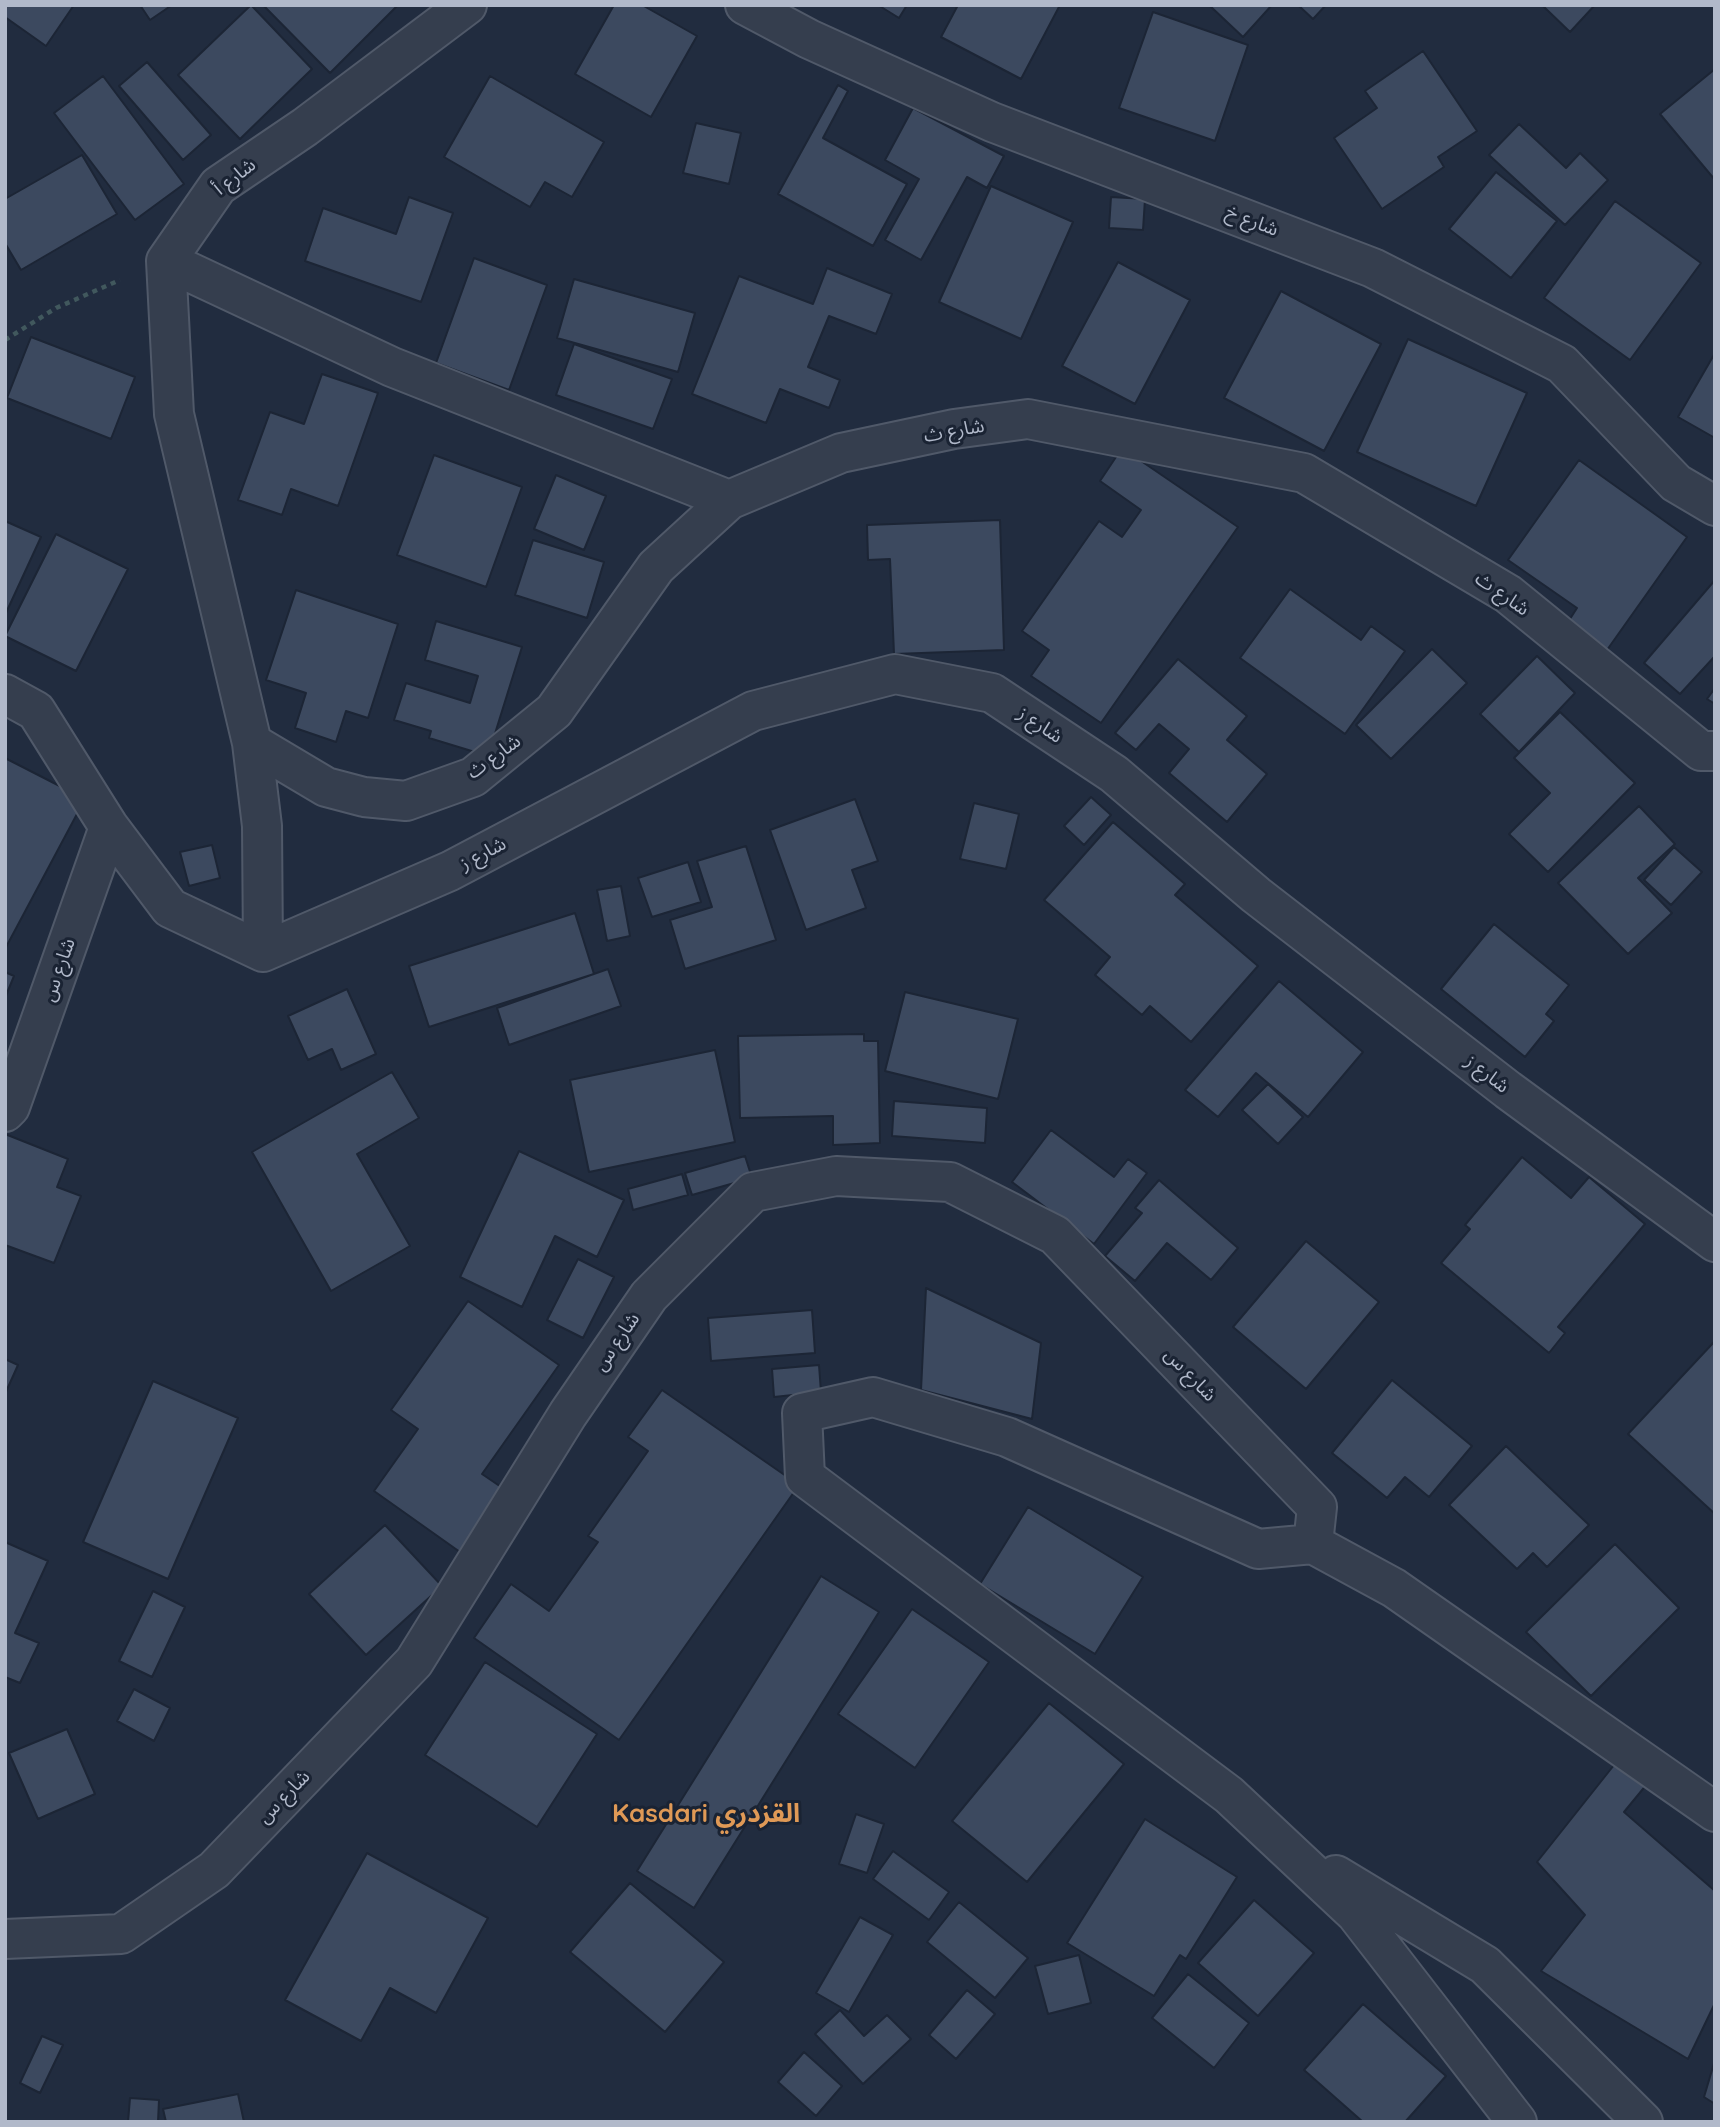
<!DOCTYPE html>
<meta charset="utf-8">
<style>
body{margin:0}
#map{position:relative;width:1720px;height:2127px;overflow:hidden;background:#212c3f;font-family:Quicksand,sans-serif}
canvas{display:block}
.frame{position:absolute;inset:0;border:7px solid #b1b9ca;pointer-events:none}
</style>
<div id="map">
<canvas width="1720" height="2127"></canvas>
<div class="frame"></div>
</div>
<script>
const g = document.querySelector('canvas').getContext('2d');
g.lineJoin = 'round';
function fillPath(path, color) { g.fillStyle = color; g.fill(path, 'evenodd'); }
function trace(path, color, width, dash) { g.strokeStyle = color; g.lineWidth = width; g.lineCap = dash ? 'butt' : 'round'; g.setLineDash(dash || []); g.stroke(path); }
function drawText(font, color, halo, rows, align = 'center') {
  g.font = font + ' Quicksand,"Noto Sans Arabic",sans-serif'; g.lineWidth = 6; g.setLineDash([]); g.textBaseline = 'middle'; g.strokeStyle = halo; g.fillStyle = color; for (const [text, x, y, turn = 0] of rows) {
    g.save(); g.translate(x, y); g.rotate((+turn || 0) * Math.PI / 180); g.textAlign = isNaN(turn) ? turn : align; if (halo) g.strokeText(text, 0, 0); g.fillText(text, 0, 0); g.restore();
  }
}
const building = new Path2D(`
 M5,5H74L46,46L5,17Z
 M140,5H172L150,20Z
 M251,5L312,69L240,139L178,75Z
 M263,5H398L330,73Z
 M614,5H642L697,36L651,117L575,74Z
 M878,5H907L899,18Z
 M958,5H1060L1021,79L941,37Z
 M1209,5H1272L1243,37Z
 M1298,5H1326L1313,19Z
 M1542,5H1595L1570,32Z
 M1153,12L1248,45L1215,141L1119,108Z
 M1423,51L1477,131L1438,157L1444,167L1382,209L1334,138L1377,108L1365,91Z
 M147,62L211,135L183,160L119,86Z
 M1715,69V180L1660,114Z
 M103,76L184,184L135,220L54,113Z
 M490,76L604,142L572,197L545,182L530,207L444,157Z
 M838,85L848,91L823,138L907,184L873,246L778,194Z
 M913,108L1004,156L987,188L967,177L921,260L885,240L919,179L885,160Z
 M696,123L741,133L729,184L683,173Z
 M1519,124L1566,168L1580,153L1608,180L1565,225L1489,155Z
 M82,155L117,214L21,270L5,243V199Z
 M1496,172L1557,221L1511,278L1449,229Z
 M991,186L1073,222L1021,339L939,302Z
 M409,197L453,213L421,302L305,261L323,208L396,234Z
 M1111,197L1145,199L1143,230L1109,228Z
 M1615,201L1701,263L1630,360L1544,298Z
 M474,258L547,285L509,390L436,363Z
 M1118,262L1190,300L1135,404L1062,366Z
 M827,268L892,294L876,334L829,316L808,367L840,380L829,408L780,389L766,423L692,394L739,276L813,304Z
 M574,279L695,313L678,372L557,338Z
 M1281,291L1381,344L1324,451L1224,398Z
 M31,337L135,377L111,439L7,398Z
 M1408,339L1527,393L1476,506L1357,452Z
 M574,344L672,379L653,429L556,395Z
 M1715,353V438L1678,417Z
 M322,374L378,393L338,506L291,489L282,515L238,500L270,412L304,424Z
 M1122,448L1238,527L1101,723L1031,676L1049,650L1022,631L1099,521L1122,537L1141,510L1100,481Z
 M434,455L522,487L486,587L397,555Z
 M1579,460L1687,537L1607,650L1568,622L1577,608L1508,560Z
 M556,475L606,496L584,550L534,529Z
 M1000,520L1004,650L894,654L890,559L868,560L867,525Z
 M5,521L41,537L5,615Z
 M56,534L128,569L76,671L5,636Z
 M533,540L604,562L587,618L515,595Z
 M1715,580V656L1680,694L1644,663Z
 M1290,589L1361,640L1371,626L1405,651L1345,734L1240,658Z
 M296,590L398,624L368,718L346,711L336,742L295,728L306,693L266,680Z
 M436,621L522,647L488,756L429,738L431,731L394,720L406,683L470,703L478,676L425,660Z
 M1432,649L1467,683L1391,759L1356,725Z
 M1537,656L1575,693L1519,752L1480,714Z
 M1178,659L1247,716L1227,740L1267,774L1227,822L1169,773L1189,749L1159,724L1136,750L1115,733Z
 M1715,688V704L1707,699Z
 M1560,712L1635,783L1548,872L1509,834L1550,793L1514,758Z
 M5,758L85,799L5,949Z
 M1091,797L1111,815L1084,845L1064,826Z
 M855,799L878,861L852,870L866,908L806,930L770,830Z
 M974,803L1019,814L1006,869L960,859Z
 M1639,806L1675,844L1638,878L1672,913L1628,954L1558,883Z
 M1113,822L1185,884L1175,895L1258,966L1191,1042L1150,1006L1142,1015L1095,975L1110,957L1044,900Z
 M212,845L220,878L189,886L180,852Z
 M746,846L776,940L685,969L670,920L712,907L697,861Z
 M1674,847L1702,872L1671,905L1644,880Z
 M688,862L701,902L652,917L638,878Z
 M621,886L630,936L607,941L597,890Z
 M575,913L594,974L429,1027L409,966Z
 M1494,924L1569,985L1546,1014L1554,1021L1525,1057L1441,989Z
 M608,969L621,1006L509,1045L497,1008Z
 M5,972L14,976L5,998Z
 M1279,981L1363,1052L1308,1117L1256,1073L1218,1117L1185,1090Z
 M347,989L376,1054L341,1070L332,1049L308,1060L288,1016Z
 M905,992L1018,1019L998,1099L885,1071Z
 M864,1034V1041H878L880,1143L833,1145V1116L740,1118L738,1036Z
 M715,1050L735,1142L589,1172L570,1080Z
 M392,1072L419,1118L357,1154L410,1246L331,1291L252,1152Z
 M1268,1084L1303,1117L1278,1144L1242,1110Z
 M894,1101L987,1108L985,1143L892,1136Z
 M1051,1130L1114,1177L1128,1159L1147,1173L1094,1244L1012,1182Z
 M5,1134L68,1159L57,1187L81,1196L54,1263L5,1245Z
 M519,1151L624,1200L597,1257L555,1236L522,1307L460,1277Z
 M745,1156L752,1178L692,1195L685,1173Z
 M1522,1157L1571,1198L1589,1177L1645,1224L1558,1327L1565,1333L1549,1353L1441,1263L1470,1229L1465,1225Z
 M682,1174L688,1195L633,1210L628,1189Z
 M1159,1180L1238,1248L1211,1280L1167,1243L1135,1281L1105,1256L1142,1213L1135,1208Z
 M1306,1241L1379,1302L1306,1389L1233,1327Z
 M578,1259L614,1277L583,1338L547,1320Z
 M926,1288L1041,1343L1032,1419L921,1390Z
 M468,1301L559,1365L482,1474L504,1489L460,1552L374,1491L418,1429L391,1410Z
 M812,1310L815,1353L711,1361L708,1318Z
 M1714,1342L1715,1343V1514L1628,1434Z
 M5,1359L18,1365L5,1394Z
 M819,1365L821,1392L774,1397L772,1369Z
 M1392,1380L1472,1446L1429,1497L1405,1477L1387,1498L1332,1453Z
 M153,1381L238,1418L168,1579L83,1542Z
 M662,1390L799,1485L619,1740L474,1638L511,1584L549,1611L598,1542L588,1536L648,1451L628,1437Z
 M1506,1446L1589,1525L1547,1567L1533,1553L1517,1569L1449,1505Z
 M1028,1507L1143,1577L1095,1654L980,1584Z
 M385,1525L442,1586L366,1655L309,1594Z
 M5,1542L48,1561L15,1633L39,1643L20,1683L5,1677Z
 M1615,1544L1679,1608L1591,1696L1526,1632Z
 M821,1576L879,1612L694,1908L637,1871Z
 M153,1591L185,1607L152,1677L119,1661Z
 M912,1609L989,1662L915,1768L838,1714Z
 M485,1662L597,1734L537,1827L425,1755Z
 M134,1689L170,1708L154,1741L117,1721Z
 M1049,1703L1124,1764L1027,1882L952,1821Z
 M67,1729L95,1794L38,1819L9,1753Z
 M1622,1755L1652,1778L1624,1812L1715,1891V2003L1688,2059L1541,1971L1585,1915L1537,1862Z
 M856,1814L884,1824L867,1873L839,1864Z
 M1145,1819L1237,1877L1186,1959L1180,1955L1154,1996L1067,1943Z
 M893,1851L949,1892L929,1920L873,1879Z
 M367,1853L488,1918L436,2013L390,1988L361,2041L285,2000Z
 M630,1883L724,1962L665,2032L570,1952Z
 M1254,1900L1314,1953L1258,2016L1198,1963Z
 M959,1902L1028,1958L995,1998L927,1942Z
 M860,1917L893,1935L849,2012L816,1993Z
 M1079,1955L1091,2003L1048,2014L1035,1966Z
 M1188,1974L1249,2023L1214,2068L1152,2018Z
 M967,1990L995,2014L956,2059L929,2035Z
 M1363,2004L1446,2076L1405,2122H1363L1304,2070Z
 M840,2010L864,2036L887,2015L911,2039L863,2084L815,2034Z
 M42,2036L63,2045L40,2093L20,2083Z
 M804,2052L842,2086L816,2116L778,2082Z
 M1715,2060V2104L1704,2097Z
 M238,2094L244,2122H166L163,2109Z
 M130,2098L159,2100L158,2122H128Z`);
const path = new Path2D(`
 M5,340L56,308L120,280`);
const minor = new Path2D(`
 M745,5L809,39L992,122L1373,268L1562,364L1676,483L1715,506
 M166,261L392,367L729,500
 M166,261L218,186L305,127L467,5
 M5,694L36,711L109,827L170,908L263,952L262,826L252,743L174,414L166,261
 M252,743L326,787L364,797L406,801L473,777L554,711L656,567L729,500L841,453L954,429L1028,419L1304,473L1508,594L1701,751H1715
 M263,952L450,871L753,711L895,674L992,693L1114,774L1256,895L1508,1090L1715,1242
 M5,1112L10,1107L109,827
 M1313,1544L1394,1588L1715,1812
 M1336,1875L1485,1965L1643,2122
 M5,1939L121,1934L214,1870L414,1662L568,1414L649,1296L753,1192L836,1176L950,1182L1055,1235L1317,1507L1313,1544L1258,1549L1007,1437L873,1397L802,1413L805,1477L1229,1795L1356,1914L1517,2122`);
const streetNames = [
 ["شارع أ",235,177,-38],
 ["شارع خ",1252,221,21],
 ["شارع ث",954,431,-10],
 ["شارع ث",1502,594,35],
 ["شارع ﺯ",1040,725,34],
 ["شارع ث",494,757,-36],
 ["شارع ﺯ",483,854,-28],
 ["شارع ﺱ",59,970,-71],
 ["شارع ﺯ",1487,1074,38],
 ["شارع ﺱ",617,1342,-56],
 ["شارع ﺱ",1190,1375,46],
 ["شارع ﺱ",284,1797,-46]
];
const districtNames = [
 ["Kasdari القزدري",706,1814]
];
fillPath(building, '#3c495f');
trace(building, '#1c2535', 2);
trace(minor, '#505969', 42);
trace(path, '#41585d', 4.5, [5, 5]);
trace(minor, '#353e4e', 38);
drawText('19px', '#b1b9ca', '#1a2333', streetNames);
drawText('bold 26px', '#df9956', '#1a2333', districtNames);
</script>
